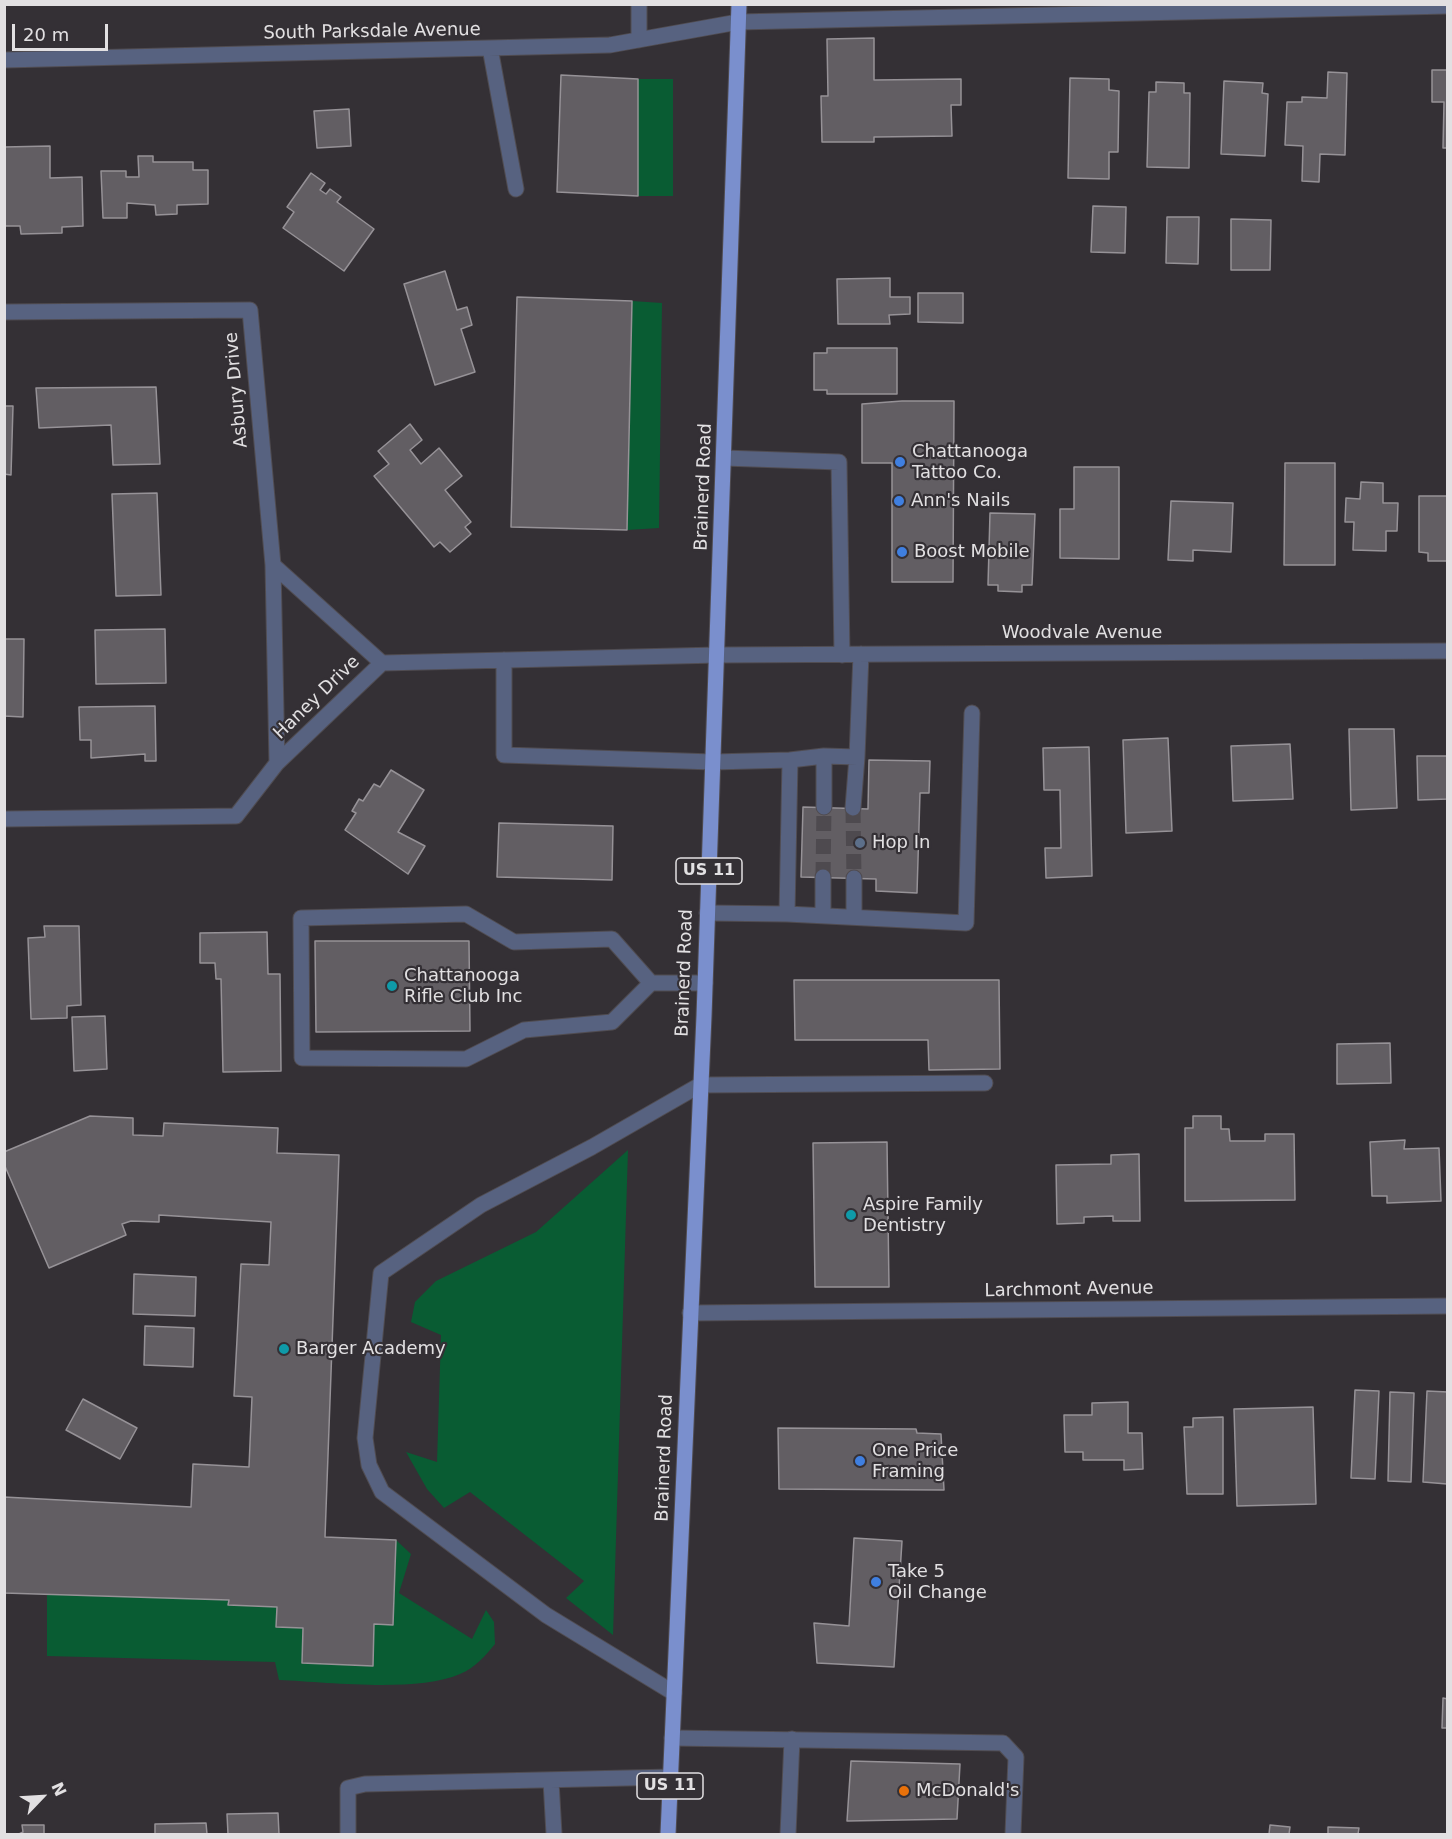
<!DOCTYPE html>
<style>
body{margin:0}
#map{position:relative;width:1452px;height:1839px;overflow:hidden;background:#343035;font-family:"DejaVu Sans",sans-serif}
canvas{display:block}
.frame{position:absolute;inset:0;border:6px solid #e2e0e2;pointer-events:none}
.north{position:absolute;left:12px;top:1767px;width:60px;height:60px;-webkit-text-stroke:4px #343035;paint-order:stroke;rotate:65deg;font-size:16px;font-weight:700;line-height:24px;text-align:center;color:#e2e0e2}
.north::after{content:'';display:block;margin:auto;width:21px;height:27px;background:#e2e0e2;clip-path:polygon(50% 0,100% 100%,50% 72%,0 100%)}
.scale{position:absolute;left:12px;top:24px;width:96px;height:27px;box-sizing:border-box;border:3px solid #e2e0e2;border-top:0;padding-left:8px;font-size:18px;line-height:21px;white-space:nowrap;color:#e2e0e2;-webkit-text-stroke:4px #343035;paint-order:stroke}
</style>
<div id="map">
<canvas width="1452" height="1839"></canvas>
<div class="frame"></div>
<div class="north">N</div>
<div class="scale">20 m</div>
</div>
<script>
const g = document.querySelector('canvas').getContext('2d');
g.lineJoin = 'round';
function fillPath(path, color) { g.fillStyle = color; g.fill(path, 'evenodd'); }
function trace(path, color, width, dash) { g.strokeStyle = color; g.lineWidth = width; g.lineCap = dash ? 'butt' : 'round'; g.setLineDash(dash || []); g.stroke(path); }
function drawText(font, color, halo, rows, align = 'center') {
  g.font = font + ' "DejaVu Sans",sans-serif'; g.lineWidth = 4.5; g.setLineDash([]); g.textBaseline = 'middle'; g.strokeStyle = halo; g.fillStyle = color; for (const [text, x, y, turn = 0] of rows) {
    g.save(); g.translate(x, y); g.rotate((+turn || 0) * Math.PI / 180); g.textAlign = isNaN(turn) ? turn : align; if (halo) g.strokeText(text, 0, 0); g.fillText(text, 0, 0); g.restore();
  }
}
const green = new Path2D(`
 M638,79H673V196H638Z
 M632,301L662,303L659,528L627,530Z
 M628,1150L613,1635L566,1598L584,1581L470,1492L444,1508L427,1489L406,1452L437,1462L441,1335L411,1322L415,1302L436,1281L536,1232Z
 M396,1540L411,1554L399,1593L472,1639L486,1610L494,1622L495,1644C485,1656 475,1668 460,1674C416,1693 328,1682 279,1680L275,1662L47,1656V1594L229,1600V1605L277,1607L276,1627L303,1628L302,1663L373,1666L374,1624H393Z`);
const building = new Path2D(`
 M874,38V80L961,79V105H951L952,136L874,137V142H822L821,96H828L827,39Z
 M1432,70H1448V148H1443L1444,102H1432Z
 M1328,72L1347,73L1345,155L1320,154L1319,182L1302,181L1303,146L1285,145L1287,102H1302V97L1327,98Z
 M561,75L638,79V196L557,192Z
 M1070,78L1109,79V90L1119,91L1118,152H1109V179L1068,178Z
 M1224,81L1263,83L1262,93L1268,94L1265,156L1221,154Z
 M1156,82L1184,83V93H1190L1189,168L1147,167L1149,92H1156Z
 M349,109L351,146L317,148L314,111Z
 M50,146V178L82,177L83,226L62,227V233L21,234L20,226H4V147Z
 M138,156H153V162H193V170H208V204L177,205V214L156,215L155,205L127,203V218H103L101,171H126V177H139Z
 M311,173L325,183L320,190L326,194L330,189L341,197L337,202L374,229L344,271L283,228L294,212L287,207Z
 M1093,206L1126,207L1125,253L1091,252Z
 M1167,217H1199L1198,264L1166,263Z
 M1231,219L1271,220L1270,270H1231Z
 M445,271L457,310L467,307L472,325L461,329L475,372L435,385L404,284Z
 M890,278V297H910V314L889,315L890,324H838L837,279Z
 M918,293H963V323L918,322Z
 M517,297L632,301L627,530L511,527Z
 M827,348H897V394H827V390H814V353H827Z
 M156,387L160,464L113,465L111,425L39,428L36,388Z
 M902,401H954L953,582H892V463H862V404Z
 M4,406H13L11,475L4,474Z
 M410,424L422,440L410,450L421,464L439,448L462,476L445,490L471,522L465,527L471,534L450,552L440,542L434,547L374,476L389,464L378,451Z
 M1285,463H1335V565H1284Z
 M1074,467H1119V559L1060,558V509H1074Z
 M1361,482L1383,483V503H1398L1397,531H1386V551L1353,550L1354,522H1345L1346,498L1360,499Z
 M157,493L161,595L116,596L112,494Z
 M1419,496H1448V561H1428V553L1419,552Z
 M1171,501L1233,503L1231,552L1193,550V561L1168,560Z
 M990,513L1035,514L1032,585H1022V592L998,591V585H988Z
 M165,629L166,683L96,684L95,630Z
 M4,639H24L23,717L4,716Z
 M155,706L156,761H145V754L91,758V740H80L79,707Z
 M1349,729H1394L1397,808L1351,810Z
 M1168,738L1172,831L1126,833L1123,740Z
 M1290,744L1293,799L1233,801L1231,746Z
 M1089,747L1092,876L1046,878L1045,848H1061L1060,790H1044L1043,748Z
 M1417,756H1448V799L1418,800Z
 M869,760L930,761L929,793H920L917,893L876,891V879L801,877L803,807L868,809Z
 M391,770L424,790L398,832L425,846L408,874L345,830L356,813L352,811L359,799L363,801L374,784L380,787Z
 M499,823L613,826L612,880L497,877Z
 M44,926H79L81,1005L67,1006V1018L31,1019L28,938L45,937Z
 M267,932L268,974H280L281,1071L223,1072L221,979H216L215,963H200V933Z
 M315,941H469L470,1031L316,1032Z
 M794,980H999L1000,1069L929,1070L928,1040H795Z
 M105,1016L107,1069L74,1071L72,1017Z
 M1390,1043L1391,1083L1337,1084V1044Z
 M90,1116L133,1118V1135L163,1136L164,1123L278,1128L277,1153L339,1155L325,1537L396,1540L393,1625L374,1624L373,1666L302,1663L303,1628L276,1627L277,1607L228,1605L229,1600L4,1593V1497L191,1507L193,1464L249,1467L252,1397L234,1396L241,1264L269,1265L271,1222L159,1215V1222L131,1221L122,1224L126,1235L49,1268L4,1164V1152Z
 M1193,1116H1221V1129H1229L1230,1141H1265V1134H1294L1295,1200L1185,1201V1128H1193Z
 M1405,1140L1404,1149L1439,1148L1441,1201L1387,1203V1196H1372L1370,1142Z
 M887,1142L889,1287H815L813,1143Z
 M1139,1154L1140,1221H1113V1216L1084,1217V1223L1057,1224L1056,1165L1111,1164V1155Z
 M134,1274L196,1277L195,1316L133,1314Z
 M145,1326L194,1328L193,1367L144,1365Z
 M1355,1390L1379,1391L1375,1479L1351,1478Z
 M1427,1391L1448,1392L1447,1484L1423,1482Z
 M1390,1392L1414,1393L1411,1482L1388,1481Z
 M83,1399L137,1428L120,1459L66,1430Z
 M1128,1402V1433H1142L1143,1469L1124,1470V1460H1083V1452H1065L1064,1415H1092V1403Z
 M1313,1407L1316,1504L1237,1506L1234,1409Z
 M1223,1417V1494H1187L1184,1427H1193V1418Z
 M778,1428L916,1429L917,1433L941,1434L944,1490L779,1489Z
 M854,1538L902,1541L894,1667L817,1663L814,1623L849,1626Z
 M1443,1698L1448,1699V1728H1442Z
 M851,1761L960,1764L957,1819L847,1821Z
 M278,1813L279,1834H228L227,1814Z
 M206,1823L207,1834H155V1824Z
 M22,1825H44V1834H67H19L23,1832Z
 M1270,1825L1290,1827L1289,1834H1249H1269Z
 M1328,1827L1359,1828L1358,1834H1328Z`);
const minorTunnel = new Path2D(`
 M853,808L854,878
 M823,877L824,807`);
const minor = new Path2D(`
 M639,40V4
 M490,48L516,189
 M4,60L610,45L738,22L1448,6
 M4,312L250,310L273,565L382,663
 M724,458L839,462L842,655
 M273,565L277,763
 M504,660V755L713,762L790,760L787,914L707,913
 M790,760L824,756L857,757L861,654
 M824,807V756
 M853,808L857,757
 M4,819L236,816L277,763L382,663L718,655L1448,651
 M854,878V916
 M787,914L966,923L972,713
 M823,915V877
 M651,983L612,1022L524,1030L466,1059L302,1058L301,918L466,914L514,942L612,939L651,983H705
 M690,1313L1448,1306
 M674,1693L546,1615L382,1492L369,1465L365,1438L381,1273L481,1205L592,1147L700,1085L985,1083
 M672,1738L1003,1743L1016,1757L1013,1834
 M551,1781L554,1834
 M348,1834V1788L365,1784L671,1777
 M788,1834L792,1739`);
const major = new Path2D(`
 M668,1834L704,1016L739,4`);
const markers = [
 [900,462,6,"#3f7fe0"],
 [899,501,6,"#3f7fe0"],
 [902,552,6,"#3f7fe0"],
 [860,843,6,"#5c6f8a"],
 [392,986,6,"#0f9aa8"],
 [851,1215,6,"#0f9aa8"],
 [284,1349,6,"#0f9aa8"],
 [860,1461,6,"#3f7fe0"],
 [876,1582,6,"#3f7fe0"],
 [904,1791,6,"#e8710a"]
];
const shields = [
 [709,871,66],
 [670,1786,66]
];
const shieldNames = [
 ["US 11",709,871],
 ["US 11",670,1786]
];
const streetNames = [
 ["South Parksdale Avenue",372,32,-1],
 ["Asbury Drive",237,390,-95],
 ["Brainerd Road",704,487,-88],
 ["Woodvale Avenue",1082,633],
 ["Haney Drive",317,698,-44],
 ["Brainerd Road",685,973,-88],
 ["Larchmont Avenue",1069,1290,-1],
 ["Brainerd Road",665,1458,-88]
];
const poiNames = [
 ["Chattanooga",912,452],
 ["Tattoo Co.",912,473],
 ["Ann's Nails",911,501],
 ["Boost Mobile",914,552],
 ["Hop In",872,843],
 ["Chattanooga",404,976],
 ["Rifle Club Inc",404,997],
 ["Aspire Family",863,1205],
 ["Dentistry",863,1226],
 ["Barger Academy",296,1349],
 ["One Price",872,1451],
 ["Framing",872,1472],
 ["Take 5",888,1572],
 ["Oil Change",888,1593],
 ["McDonald's",916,1791]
];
fillPath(green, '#095c33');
fillPath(building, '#625e63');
trace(building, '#969297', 1.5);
trace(minorTunnel, '#4e4a4f', 15, [15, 8]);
trace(minor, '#504c51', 17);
trace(major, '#504c51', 17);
trace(minor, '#576280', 15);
trace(major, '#7a8fcd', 15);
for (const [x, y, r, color] of markers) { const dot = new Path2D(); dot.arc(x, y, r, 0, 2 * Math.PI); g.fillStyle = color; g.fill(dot); trace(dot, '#343035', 2); }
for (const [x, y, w] of shields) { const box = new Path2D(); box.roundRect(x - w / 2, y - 13, w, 26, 4.5); g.fillStyle = '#343035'; g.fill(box); trace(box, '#e2e0e2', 1.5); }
drawText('bold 16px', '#e2e0e2', null, shieldNames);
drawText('18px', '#e2e0e2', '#343035', streetNames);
drawText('18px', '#e2e0e2', '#343035', poiNames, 'left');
</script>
